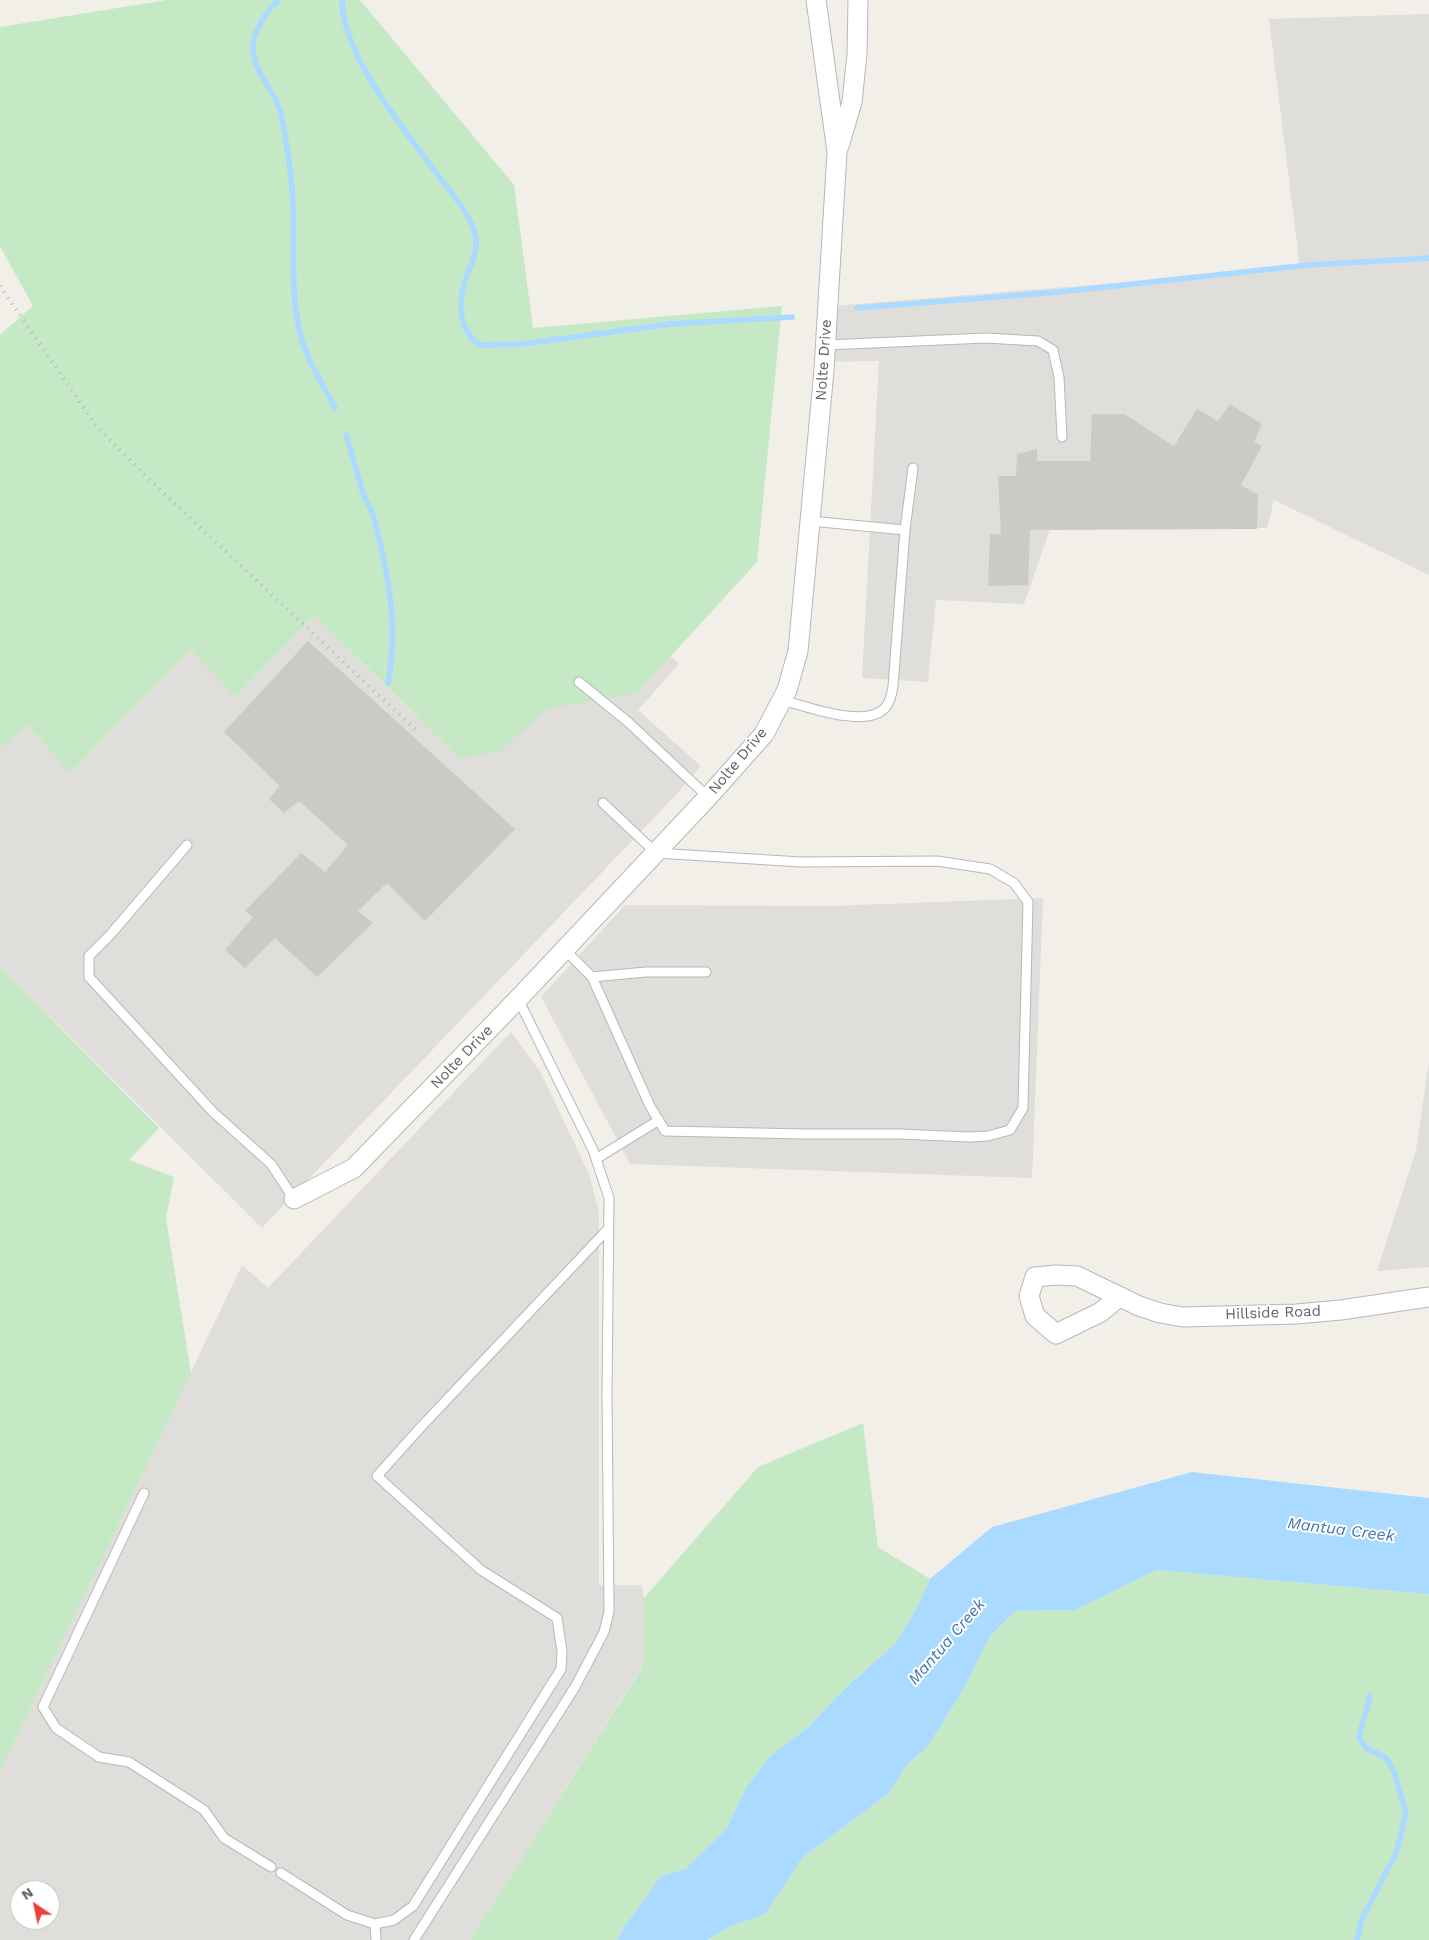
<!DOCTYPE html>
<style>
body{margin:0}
#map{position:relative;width:1429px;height:1940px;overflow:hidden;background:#f1efe8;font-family:"Work Sans",sans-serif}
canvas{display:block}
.north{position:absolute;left:10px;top:1880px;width:50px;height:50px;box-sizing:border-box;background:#fff;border:1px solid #bfc1c3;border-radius:50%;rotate:326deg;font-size:14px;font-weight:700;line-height:20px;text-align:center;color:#5f6368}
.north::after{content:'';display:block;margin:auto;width:18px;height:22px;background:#ea4335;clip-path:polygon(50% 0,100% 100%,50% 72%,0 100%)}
</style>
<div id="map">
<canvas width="1429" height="1940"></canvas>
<div class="north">N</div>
</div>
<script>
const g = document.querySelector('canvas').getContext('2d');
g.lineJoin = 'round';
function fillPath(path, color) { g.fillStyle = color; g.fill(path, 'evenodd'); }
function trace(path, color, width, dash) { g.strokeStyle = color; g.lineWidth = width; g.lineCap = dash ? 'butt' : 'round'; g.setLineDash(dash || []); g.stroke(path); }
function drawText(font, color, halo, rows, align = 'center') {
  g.font = font + ' "Work Sans",sans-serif'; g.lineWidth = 4; g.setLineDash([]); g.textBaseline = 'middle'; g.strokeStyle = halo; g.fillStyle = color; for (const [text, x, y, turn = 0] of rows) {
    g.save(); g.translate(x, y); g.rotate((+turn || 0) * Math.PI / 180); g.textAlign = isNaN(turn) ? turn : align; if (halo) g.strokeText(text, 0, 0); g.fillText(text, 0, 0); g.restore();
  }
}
const industrial = new Path2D(`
 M1429,14V575L1274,500L1267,528L1050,529L1024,604L936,600L928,682L862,678L879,361L815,362L821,307L1300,268L1269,19Z
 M600,594L679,664L638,710L701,766L673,798L262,1228L0,967V749L27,725L70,773L192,648L235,697L314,616L416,716Z
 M1043,898L1032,1178L630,1164L541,997L625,905L831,906Z
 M511,1032L541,1073L589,1174L599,1212V1585H642L644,1598L643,1665L470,1940H0V1772L242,1265L268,1288ZM20,1890H50V1920H20Z
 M1429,1061V1267L1377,1271L1416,1150Z`);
const green = new Path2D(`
 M167,0H360L514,185L533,328L782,306L757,562L636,694L549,708L500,751L461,759L314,616L235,697L191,649L70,773L27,725L0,749V335L33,306L0,246V27Z
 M0,967L159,1128L129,1160L174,1177L166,1218L191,1373L0,1772Z
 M863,1423L878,1547L930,1579L917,1608L895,1644L852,1682L806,1729L770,1756L746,1788L727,1828L685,1869L661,1877L622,1930L617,1940H470L643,1666L644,1598L758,1467Z
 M1157,1570L1429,1594V1940H709L729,1927L765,1914L802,1858L888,1794L907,1765L927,1747L961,1694L990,1636L1015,1611L1075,1610Z`);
const water = new Path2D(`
 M1192,1472L1429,1498V1594L1157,1570L1075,1610L1015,1611L990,1636L961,1694L927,1747L907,1765L888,1794L802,1858L765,1914L729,1927L708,1940H617L622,1930L661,1876L685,1869L727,1828L746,1788L770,1756L806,1729L852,1682L895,1644L917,1608L930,1579L992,1527Z`);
const stream = new Path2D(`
 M279,0C267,9 252,34 253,49C254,75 278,93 282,118C287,146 292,175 293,204C295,247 290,291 300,333C306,359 323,384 335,408
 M342,0C342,56 407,133 440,178C449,190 460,202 467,215C471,223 477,234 476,244C476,257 468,271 464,284C458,306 460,332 480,345L522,344L671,324L792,317
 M857,308L1059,292L1308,265L1429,258
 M346,435C352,453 357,472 362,490C365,500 371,508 374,518C388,572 399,627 388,683
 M1357,1940L1361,1921L1396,1853L1406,1813L1394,1772L1390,1764L1386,1758L1366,1748L1359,1738C1361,1723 1368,1710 1370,1695`);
const building = new Path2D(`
 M1230,404L1262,424L1254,442L1262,446L1241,485L1258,495L1257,529L1030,530L1028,585L988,586L990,534H1001L998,476H1016L1017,454L1037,449V461H1090L1092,414H1124L1174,446L1197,409L1218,421Z
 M308,641L515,829L425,921L387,883L358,911L373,923L317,977L275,938L245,968L225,950L253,917L245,911L301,853L325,872L348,845L299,801L284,813L269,799L280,786L224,732Z`);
const service = new Path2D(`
 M826,345L986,338L1038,341L1053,350L1059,377L1062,437
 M810,521L905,530L913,468
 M579,682L628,722L708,797
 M782,700C805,706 866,729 885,708C890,702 892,694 893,686L905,530
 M187,845L110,935L89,956V977L213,1112L271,1164L294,1199
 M565,950L592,977L650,1106L665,1131L804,1134H900L969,1137L988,1136L1010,1130L1023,1108L1028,902L1014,883L990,869L937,861L801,862L656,853L603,803
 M592,977L646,972H706
 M596,1159L659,1120
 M144,1493L43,1707L56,1728L99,1757L129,1762L204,1810L224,1838L271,1867
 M281,1873L347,1915L375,1924
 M376,1940L375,1924L394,1920L413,1906L561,1669L562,1652L557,1618L481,1570L377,1476L420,1428L608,1229
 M414,1940L575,1687L604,1632L609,1612L607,1394L609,1198L593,1150L518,999`);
const minor = new Path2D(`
 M839,146L852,102L857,54L858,0
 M294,1199L354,1168L518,999L708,797L764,734L787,690L798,651L824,370L837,152L816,0
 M1119,1297L1101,1312L1056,1334L1035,1316L1029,1296L1035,1277L1056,1275L1077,1276L1139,1306L1160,1313L1183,1317L1296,1314L1341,1310L1429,1297`);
const rail = new Path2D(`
 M0,286L96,426L155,485L418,732`);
const streetNames = [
 ["Nolte Drive",824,360,-86],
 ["Nolte Drive",738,761,-50],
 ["Nolte Drive",462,1057,-46],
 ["Hillside Road",1273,1313,-2]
];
const waterNames = [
 ["Mantua Creek",1341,1530,7],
 ["Mantua Creek",947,1642,-49]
];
fillPath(industrial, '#e0deda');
fillPath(green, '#c5e8c5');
fillPath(water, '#aadaff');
trace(stream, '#aadaff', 5.5);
fillPath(building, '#cccac5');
trace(service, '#b5b8bc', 11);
trace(minor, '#b5b8bc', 21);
trace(service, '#fff', 9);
trace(minor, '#fff', 19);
trace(rail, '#b6b7b8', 4, [1, 6]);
drawText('15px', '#5f6368', '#fff', streetNames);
drawText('italic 16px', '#4174aa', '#fff', waterNames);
</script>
